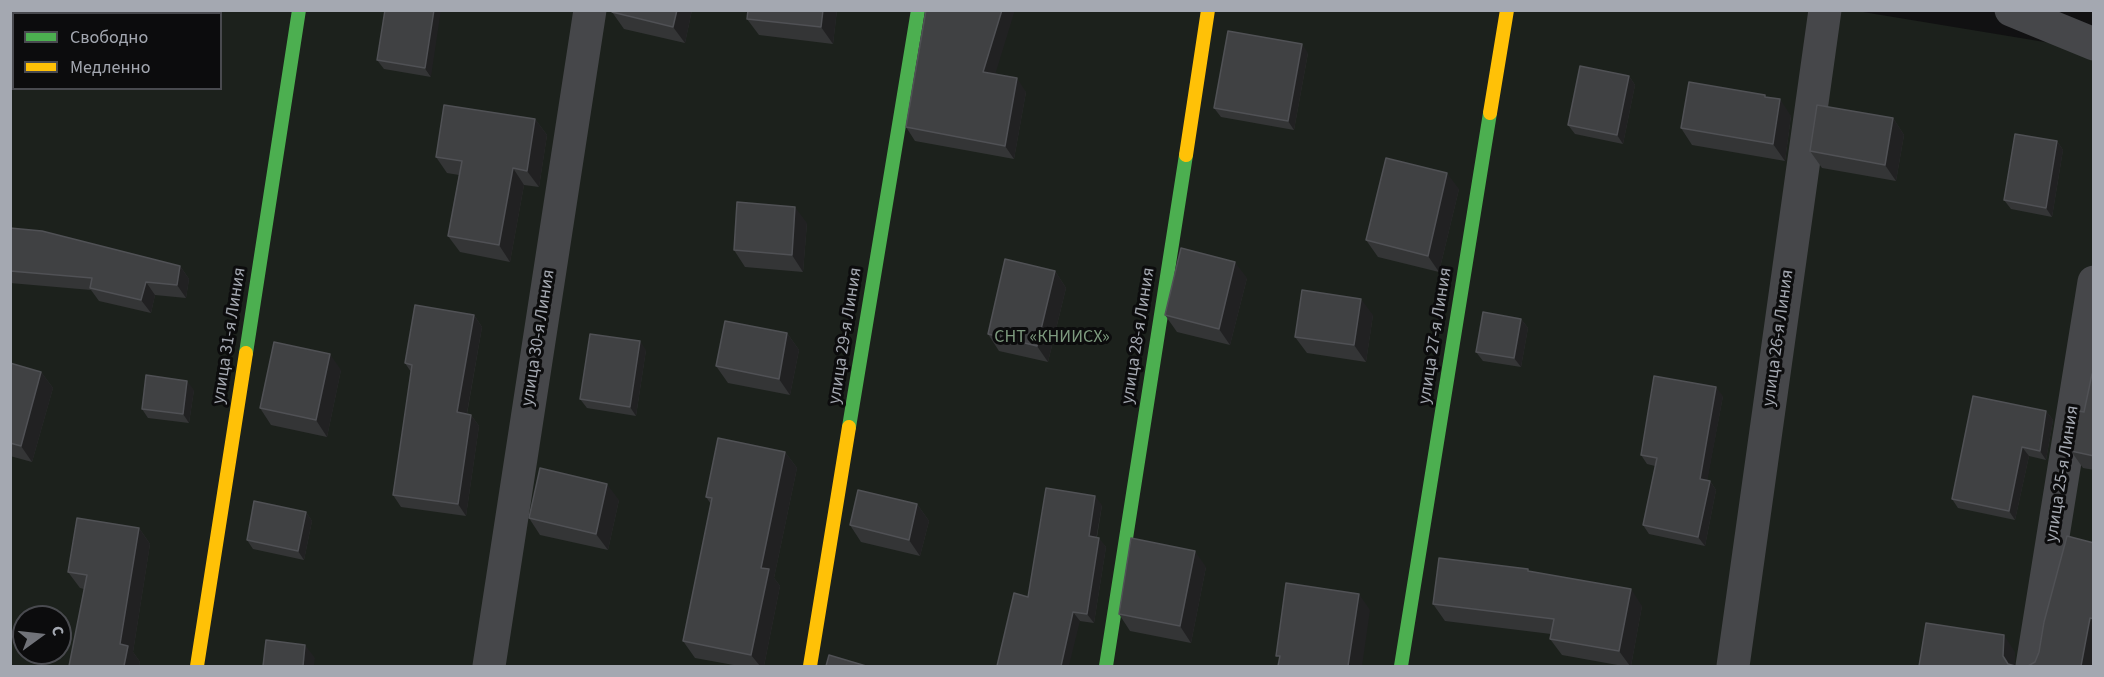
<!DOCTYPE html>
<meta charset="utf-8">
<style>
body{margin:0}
#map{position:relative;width:2104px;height:677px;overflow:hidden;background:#111112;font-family:"Source Sans 3",sans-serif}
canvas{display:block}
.frame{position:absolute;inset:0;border:12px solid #a4a8b1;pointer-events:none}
.legend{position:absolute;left:12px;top:12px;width:210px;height:78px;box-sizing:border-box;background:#0c0c0d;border:2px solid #494a4f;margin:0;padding:8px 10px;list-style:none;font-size:18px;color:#a4a8b1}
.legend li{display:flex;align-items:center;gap:12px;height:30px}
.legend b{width:30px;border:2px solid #494a4f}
.north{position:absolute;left:12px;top:605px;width:60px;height:60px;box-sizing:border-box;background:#0c0c0d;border:2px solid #494a4f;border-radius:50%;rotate:75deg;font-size:16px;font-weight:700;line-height:24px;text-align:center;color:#a4a8b1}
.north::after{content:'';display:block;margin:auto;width:21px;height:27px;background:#717379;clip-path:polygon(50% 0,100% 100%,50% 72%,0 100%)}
</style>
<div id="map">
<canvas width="2104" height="677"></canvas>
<div class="frame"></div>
<ul class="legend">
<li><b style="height:8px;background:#4caf50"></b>Свободно</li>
<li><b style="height:8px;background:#ffc107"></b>Медленно</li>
</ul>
<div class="north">С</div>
</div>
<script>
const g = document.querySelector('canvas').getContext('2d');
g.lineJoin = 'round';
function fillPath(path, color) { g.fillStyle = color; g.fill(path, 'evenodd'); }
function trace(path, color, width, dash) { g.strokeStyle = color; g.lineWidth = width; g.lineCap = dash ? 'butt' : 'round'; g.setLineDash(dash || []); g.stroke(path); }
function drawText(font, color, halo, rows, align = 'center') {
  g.font = font + ' "Source Sans 3",sans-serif'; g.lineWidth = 6; g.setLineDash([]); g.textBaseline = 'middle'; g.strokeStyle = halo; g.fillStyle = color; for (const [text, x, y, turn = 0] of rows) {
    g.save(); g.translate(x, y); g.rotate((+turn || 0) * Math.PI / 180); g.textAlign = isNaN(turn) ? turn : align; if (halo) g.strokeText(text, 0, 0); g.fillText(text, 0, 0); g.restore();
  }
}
const green = new Path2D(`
 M1851,10L2093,50V666H11L10,11ZM14,14H220V88H14ZM24,617H60V653H24Z`);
const street = new Path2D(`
 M2011,10L2094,44
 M489,666L590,10
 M1733,666L1825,10
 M2032,666L2094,282`);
const fast = new Path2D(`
 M246,353L299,10
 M849,427L918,10
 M1106,666L1186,155
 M1401,666L1490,113`);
const slow = new Path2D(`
 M1490,113L1507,10
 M1186,155L1208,10
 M197,666L246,353
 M810,666L849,427`);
const wall = new Path2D(`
 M385,10L431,77L384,69L377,60Z
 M692,10L685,43L624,29L612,12Z
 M837,10L833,44L759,35L747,19Z
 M1308,53L1294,130L1221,117L1214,108Z
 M995,74L1026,92L1014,159L915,141L906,127Z
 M1629,76L1635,85L1623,144L1575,134L1568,125Z
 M1766,97L1791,116L1785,161L1692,145L1681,128Z
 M1893,118L1904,135L1896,181L1822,168L1810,151Z
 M535,119L547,135L539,187L524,185L510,262L460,252L448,236L459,175L447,173L436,157Z
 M2057,141L2063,150L2052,217L2011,209L2004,200Z
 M1459,189L1439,272L1378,257L1366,240Z
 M807,223L803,272L745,267L734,250Z
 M10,228L180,266L189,279L186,298L155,295L151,313L99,301L91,290L10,283Z
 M1055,271L1066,288L1048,362L999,351L988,334Z
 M1247,278L1230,345L1177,332L1165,315Z
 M474,315L482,327L467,414L471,415L479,426L466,516L401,507L393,495L411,372L405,363Z
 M1373,315L1366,362L1307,353L1295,337Z
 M1521,319L1528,328L1521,367L1483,361L1476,352Z
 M787,333L799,350L790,395L728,383L716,366Z
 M646,350L636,416L587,408L580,399Z
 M10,363L41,372L53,388L32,462L10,456Z
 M341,370L327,437L271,425L260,408Z
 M2094,375V470L2083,468L2071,451L2084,412Z
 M194,390L189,423L148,418L142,409Z
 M1723,396L1707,480L1710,481L1716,490L1705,546L1649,534L1643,525L1655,466L1647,464L1641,455Z
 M2046,411L2053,420L2046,460L2029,456L2015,520L1958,508L1952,499Z
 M785,452L797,468L774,578L780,586L764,666H739L695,658L683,641L711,504L706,497Z
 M619,500L608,550L540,535L529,518Z
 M917,504L929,521L920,556L861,542L850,525Z
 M1102,505L1097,537L1106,547L1094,623L1080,621L1028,597Z
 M306,512L312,521L304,560L253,549L247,540Z
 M139,528L150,544L133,652L140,662L139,666H69L84,589L80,588L68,572Z
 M1206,567L1191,643L1130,631L1119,614Z
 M1530,571L1642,606L1631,666H1623L1562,655L1550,639L1551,634L1445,621L1433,604Z`);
const shadedWall = new Path2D(`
 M434,10H441L431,77L425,68Z
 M677,10H692L685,43L673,27Z
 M823,10H837L833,44L821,27Z
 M1002,10H1015L992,85L983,72Z
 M1302,44L1308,53L1294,130L1288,121Z
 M1629,76L1635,85L1623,144L1617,135Z
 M1017,78L1026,92L1014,159L1005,146Z
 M1780,99L1791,116L1785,161L1773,144Z
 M1893,118L1904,135L1896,181L1885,165Z
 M535,119L547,135L539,187L527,171Z
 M2057,141L2063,150L2052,217L2046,208Z
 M513,168L524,185L510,262L499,245Z
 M1447,173L1459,189L1439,272L1428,256Z
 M795,207L807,223L803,272L792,255Z
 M1235,262L1247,278L1230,345L1219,329Z
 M180,266L189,279L186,298L177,285Z
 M1055,271L1066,288L1048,362L1037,346Z
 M146,282L155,295L151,313L141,300Z
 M1361,299L1373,315L1366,362L1354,345Z
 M474,315L482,327L465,424L457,412Z
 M1521,319L1528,328L1521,367L1514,358Z
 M787,333L799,350L790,395L779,379Z
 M640,341L646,350L636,416L630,407Z
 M330,354L341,370L327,437L316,420Z
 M41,372L53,388L32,462L21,446Z
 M187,381L194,390L189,423L183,414Z
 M1716,387L1723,396L1706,488L1700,479Z
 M2046,411L2053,420L2046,460L2040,451Z
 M471,415L479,426L466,516L458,504Z
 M2022,447L2029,456L2015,520L2009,511Z
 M785,452L797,468L774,578L780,586L764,666H760L751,655L761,568Z
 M1710,481L1716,490L1705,546L1698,537Z
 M607,484L619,500L608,550L596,534Z
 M1095,496L1102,505L1095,545L1089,536Z
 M917,504L929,521L920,556L909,540Z
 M306,512L312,521L304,560L298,551Z
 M139,528L150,544L133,652L140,662L139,666H124L120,644Z
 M1099,538L1106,547L1094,623L1087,614Z
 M1195,551L1206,567L1191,643L1180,626Z
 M1631,589L1642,606L1631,666H1630L1619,651Z
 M1359,594L1370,610L1362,666H1348Z
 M1073,612L1080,621L1069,666H1061Z
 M2090,618L2094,623V666H2081Z
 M2004,635L2015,652V666H2010L2003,656Z
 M305,645L315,658L314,666H303Z`);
const building = new Path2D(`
 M385,10H434L425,68L377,60Z
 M613,10H677L673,27L612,12Z
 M748,10H823L821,27L747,19Z
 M926,10H1002L983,72L1017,78L1005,146L906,127Z
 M1228,31L1302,44L1288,121L1214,108Z
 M1580,66L1629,76L1617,135L1568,125Z
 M1689,82L1765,95V97L1780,99L1773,144L1681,128Z
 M444,105L535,119L527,171L513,168L499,245L448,236L462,161L436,157Z
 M1817,105L1893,118L1885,165L1810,151Z
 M2015,134L2057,141L2046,208L2004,200Z
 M1386,158L1447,173L1428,256L1366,240Z
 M737,202L795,207L792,255L734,250Z
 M10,228L42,231L180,266L177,285L146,282L141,300L90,288L92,278L10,271Z
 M1181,248L1235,262L1219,329L1165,315Z
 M1005,259L1055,271L1037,346L988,334Z
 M1302,290L1361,299L1354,345L1295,337Z
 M415,305L474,315L457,412L471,415L458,504L393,495L412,365L405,363Z
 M1483,312L1521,319L1514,358L1476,352Z
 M725,321L787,333L779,379L716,366Z
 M590,334L640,341L630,407L580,399Z
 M274,342L330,354L316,420L260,408Z
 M10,363L41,372L21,446L10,443Z
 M2092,374L2094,375V456L2071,451L2078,411L2084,412Z
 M146,375L187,381L183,414L142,409Z
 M1654,376L1716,387L1700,479L1710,481L1698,537L1643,525L1657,458L1641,455Z
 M1973,396L2046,411L2040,451L2022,447L2009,511L1952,499Z
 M718,438L785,452L761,568L769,569L751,655L683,641L712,498L706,497Z
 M540,468L607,484L596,534L529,518Z
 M1046,488L1095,496L1089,536L1099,538L1087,614L1073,612L1061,666H997L1014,593L1028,597Z
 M858,490L917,504L909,540L850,525Z
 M254,501L306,512L298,551L247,540Z
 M77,518L139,528L120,644L128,646L124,666H69L87,575L68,572Z
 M2067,536L2094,543V619L2090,618L2081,666H2028L2035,662L2039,652L2044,622Z
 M1131,538L1195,551L1180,626L1119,614Z
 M1439,558L1528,569V571L1631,589L1619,651L1550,639L1554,619L1433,604Z
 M1286,583L1359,594L1348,666H1278L1280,656H1276Z
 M1926,623L2004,635L2003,656L2008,664L2015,666H1919Z
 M266,640L305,645L303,666H263Z
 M829,655L866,666H826Z`);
const streetNames = [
 ["улица 31-я Линия",230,336,-81],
 ["улица 29-я Линия",846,336,-81],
 ["улица 28-я Линия",1139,336,-81],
 ["улица 27-я Линия",1436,336,-81],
 ["улица 30-я Линия",539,338,-81],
 ["улица 26-я Линия",1779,338,-82],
 ["улица 25-я Линия",2063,474,-81]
];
const parkNames = [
 ["СНТ «КНИИСХ»",1052,338]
];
fillPath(green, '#1c211c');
trace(street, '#46474a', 33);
trace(fast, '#4caf50', 14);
trace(slow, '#ffc107', 14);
fillPath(wall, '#343536');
fillPath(shadedWall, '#212122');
fillPath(building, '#404143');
trace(building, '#505155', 1.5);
drawText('18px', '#a4a8b1', '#0c0c0d', streetNames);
drawText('18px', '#7d9a7e', '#0c0c0d', parkNames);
</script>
